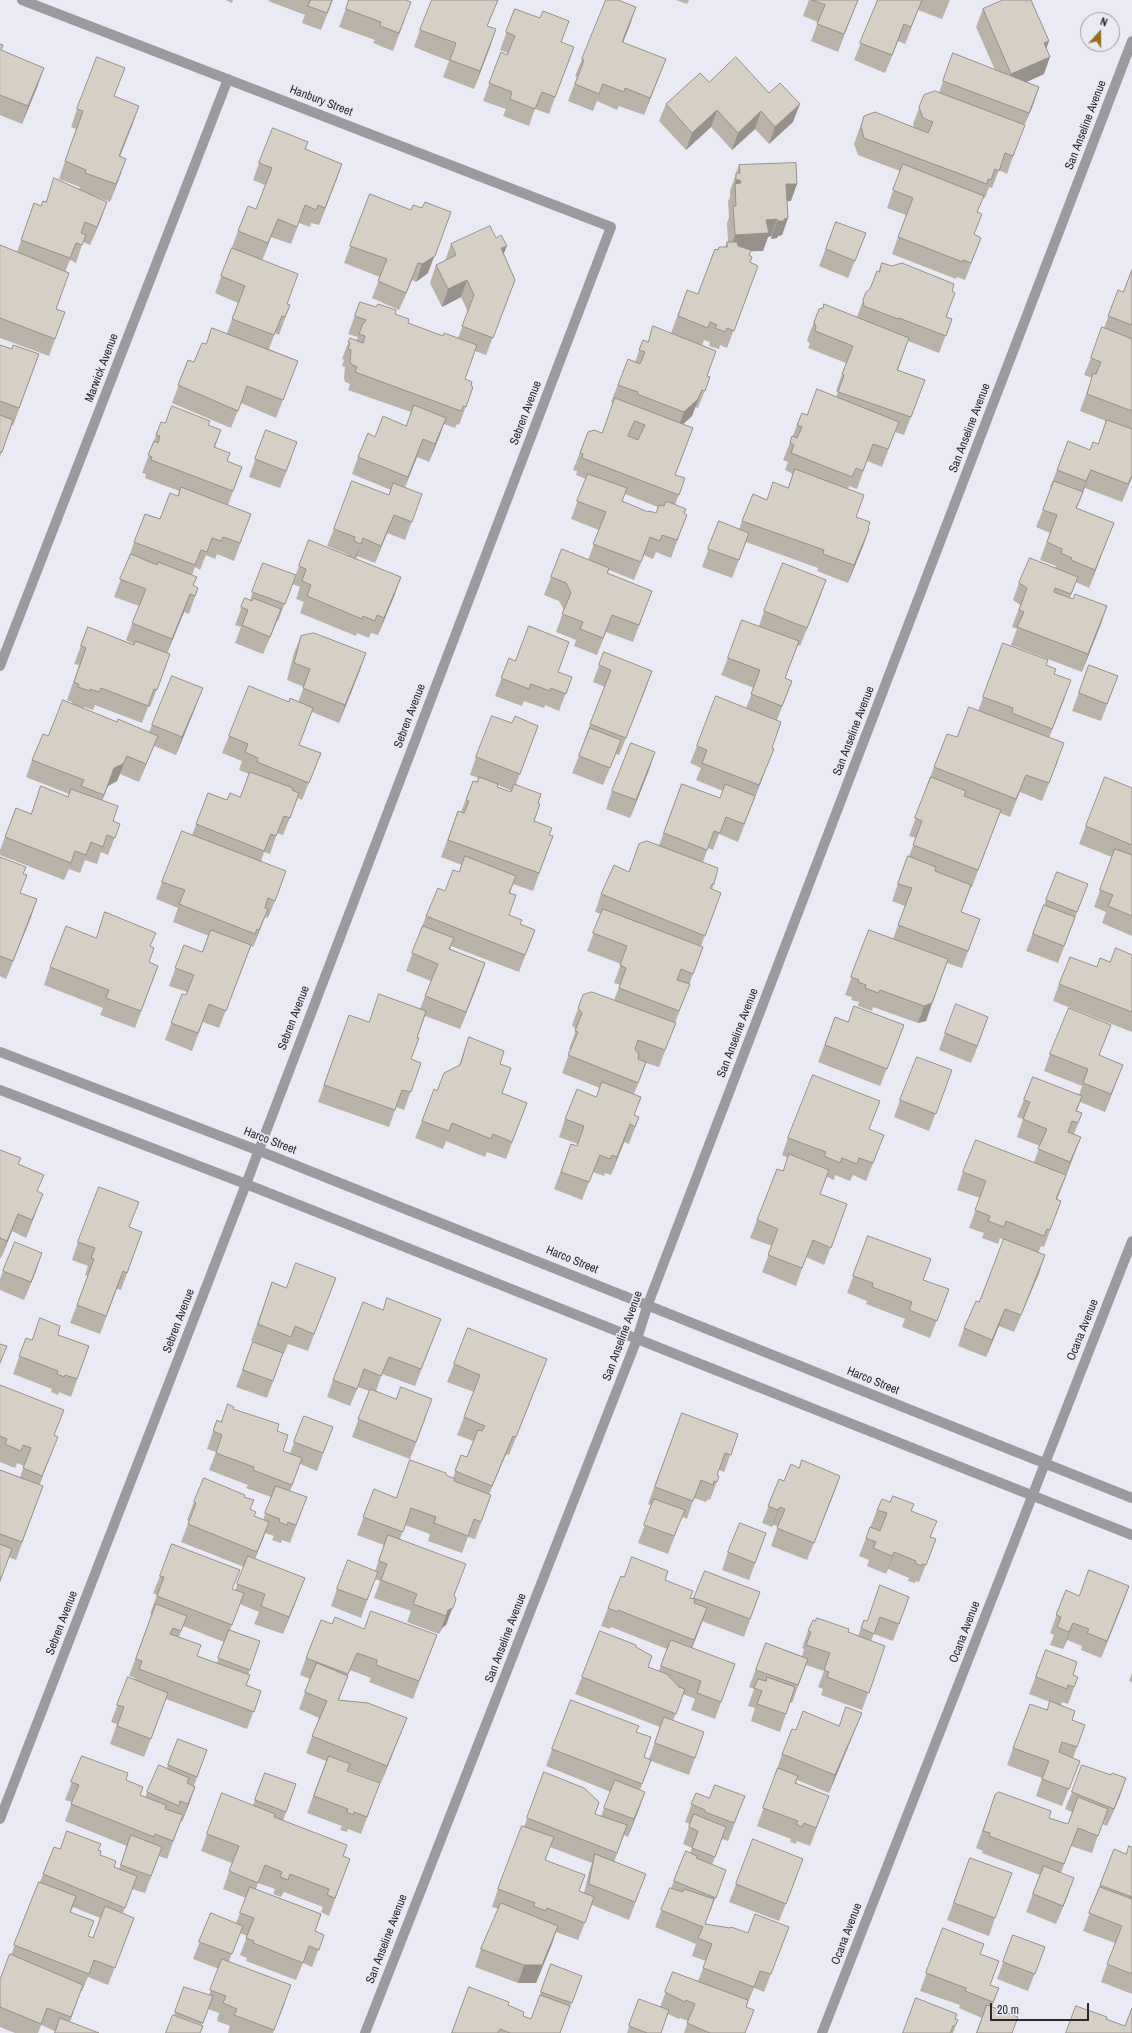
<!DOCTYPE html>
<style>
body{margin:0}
#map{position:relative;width:1132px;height:2033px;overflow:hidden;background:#eaeaf5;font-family:"Archivo Narrow",sans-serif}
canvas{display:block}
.north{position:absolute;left:1080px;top:12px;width:40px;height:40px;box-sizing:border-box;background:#eaeaf5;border:1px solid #9d9da5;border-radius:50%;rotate:21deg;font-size:11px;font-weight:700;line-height:16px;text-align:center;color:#2a292e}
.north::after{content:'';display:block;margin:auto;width:14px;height:18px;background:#966d18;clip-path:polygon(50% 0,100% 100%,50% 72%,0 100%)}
.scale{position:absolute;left:990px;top:2003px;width:99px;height:18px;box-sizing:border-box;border:2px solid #2a292e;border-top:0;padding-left:5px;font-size:12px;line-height:14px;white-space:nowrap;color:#2a292e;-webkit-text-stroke:3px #eaeaf5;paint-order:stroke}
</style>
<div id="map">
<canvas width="1132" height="2033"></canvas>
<div class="north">N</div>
<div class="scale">20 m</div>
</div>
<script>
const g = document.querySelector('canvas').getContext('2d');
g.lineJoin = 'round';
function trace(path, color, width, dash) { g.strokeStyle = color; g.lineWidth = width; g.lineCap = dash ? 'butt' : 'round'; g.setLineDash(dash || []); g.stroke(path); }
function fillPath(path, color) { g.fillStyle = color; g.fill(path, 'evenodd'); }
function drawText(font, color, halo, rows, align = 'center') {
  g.font = font + ' "Archivo Narrow",sans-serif'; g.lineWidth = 3.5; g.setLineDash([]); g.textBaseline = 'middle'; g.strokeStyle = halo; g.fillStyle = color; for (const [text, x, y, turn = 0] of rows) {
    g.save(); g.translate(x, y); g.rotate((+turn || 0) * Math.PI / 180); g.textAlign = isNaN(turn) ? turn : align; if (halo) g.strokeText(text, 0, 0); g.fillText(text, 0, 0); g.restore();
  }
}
const minor = new Path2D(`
 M0,666L228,79
 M0,1052L257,1150L1132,1498
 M0,1090L246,1184L1132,1535
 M0,1819L246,1184L611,227L22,0
 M365,2033L637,1339L648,1304L1132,41
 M822,2033L1132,1241`);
const wall = new Path2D(`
 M226,0H233L232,3Z
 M269,0H333L321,30L302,23L305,15L268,1Z
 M349,0L405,19L393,51L373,43L375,40L339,27Z
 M676,0H689L687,4Z
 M808,0H858L838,52L811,41L818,22L803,16L809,0Z
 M878,0H950L942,19L918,10L905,44L898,41L885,73L854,60Z
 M515,9L561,42L574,47L549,114L535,109L529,126L503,116L506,109L483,101L501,52L507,55L508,53L500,50Z
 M983,9L1049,41L1046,49L1044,74L1026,82L1039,87L1033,105L1024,125L1007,174L999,170L992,188L989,187L985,198L983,197L977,213L974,235L981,238L965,280L957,277L956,279L892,254L906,215L887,208L900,171L858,155L854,144L864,116L914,127L913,124L924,95L939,93L953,53L995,70L976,27Z
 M630,25L623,42L659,77L644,115L619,106L617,110L597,101L593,111L568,101L577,77L575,76L582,59Z
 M420,30L490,47L474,89L443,77L449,61L414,47Z
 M0,44L1,50L38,85L22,124L0,115Z
 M709,82L793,122L769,144L755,129L732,150L711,127L686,150L659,121L666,104Z
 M115,96L133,123L120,156L126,159L110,202L92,195L101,219L90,245L83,242L76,263L70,260L65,272L56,309L65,312L49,356L0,338V245L17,252L34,203L41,206L46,202L79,189L80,187L59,179L76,129L71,127L77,109Z
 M305,149L342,164L336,181L319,225L311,223L310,227L299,223L291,244L271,237L262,260L287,304L290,305L279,335L275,333L269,349L298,361L276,418L241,403L231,428L172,403L188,360L194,362L206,344L227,333L238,303L215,293L238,231L256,209L265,185L253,180L259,163Z
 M739,165L791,201H787L788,218L782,235L778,236L777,238L771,239V236L768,237L763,251H750L749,256L750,262L758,266L727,348L720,345L719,349L709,346L710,342L704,340L702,345L716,351L707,376L710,377L698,408L695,407L692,416L683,424L693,428L675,475L685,478L675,505L684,514L687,515L671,558L656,552L653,559L644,555L634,580L609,570L608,573L652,591L633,642L606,632L597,655L574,646L576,640L556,632L564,610L559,601L544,595L562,549L588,560L599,530L571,519L586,479L576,475L577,471L573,470L588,432L602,433L613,403L611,402L628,359L635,362L643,340L648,342L671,333L687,290L698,294L718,250L725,247L727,242H728L727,223L729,217L728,201L730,197V191ZM625,494L658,507L656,513L648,512L622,501Z
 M370,194L411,210L428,273L416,282L412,280L399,310L372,298L380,277L344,263Z
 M836,222L866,233L848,278L819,266Z
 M451,244L504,254L515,280L486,355L475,351L465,379L471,386L473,387L459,425L457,424L455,428L444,424L429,462L417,457L404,487L422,494L405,540L387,533L375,563L357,556L356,558L395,594L378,635L371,633L369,638L357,633L356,636L300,613L304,602L296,599L300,587L292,584L299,566L348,555H349L327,546L334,529L389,495L391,490L352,474L358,457L375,437L406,426L411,412L348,390L350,384L345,382L344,378L345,367L342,366L344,360L342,359L350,338L356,341L358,337L348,334L360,302L395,314L408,323L443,336L458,338L468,312L461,297L442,307L430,283L436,265L445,261Z
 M1132,270V477L1122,502L1085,488L1077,508L1114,523L1089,588L1076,582L1070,598L1107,606L1082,672L1011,645L1017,629L1012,627L1020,605L1013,600L1019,583L1055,568L1056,566L1040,560L1050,533L1036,527L1052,488L1050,487L1057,470L1098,444L1106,421L1080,411L1092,378L1084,375L1091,358L1104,328L1118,290L1123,292Z
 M866,292H952L947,317L952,319L939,353L908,341L898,370L925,380L904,435L895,432L882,467L867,461L857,489L849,486L848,489L856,517L868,528L869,529L863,546L848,583L817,571L818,568L746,542L732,578L702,567L719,521L739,529L753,494L767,500L788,488L793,474L785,470L788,462L783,460L802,413L807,415L836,397L838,392L836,391L846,363L808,348L810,344L807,340L819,309L823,308L824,304L857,317Z
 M0,345L12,349L39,354L13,426L12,425L0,457Z
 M161,422L165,423L208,425L221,430L215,447L227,461L242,467L228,505L251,514L234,561L217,554L215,559L206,555L200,570L195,567L192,575L193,586L198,588L189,614L184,612L167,653L170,654L164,671L150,707H148L142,723L95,705L93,710L84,707L83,709L117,722L149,732L152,725L196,706L176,755L154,746L139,782L120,774L117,781L108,786L102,801L113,821L120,824L108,855L101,852L97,864L85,860L80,873L69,869L64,880L0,855V850L16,808L31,814L68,797L69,794L26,777L32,760L71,704L72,702L67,700L79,665L74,664L88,627L134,645V644L126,640L139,606L114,597L128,560L134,542L160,519L178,496L179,491L145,478L146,474L142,473Z
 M266,430L291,460L280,488L249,477Z
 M263,563L296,575L278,621H277L263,654L235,643L241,627L235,625L245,598L250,600Z
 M826,580L800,646L798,645L785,678L792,681L777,720L772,748L767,766L738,842L719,834L713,850L708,848L703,862L714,884L712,889L721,893L701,946L703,947L659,1067L646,1063L634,1094V1115L639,1117L629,1144L624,1142L611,1175L605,1173L604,1176L593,1172L582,1200L554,1189L571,1144L577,1146L578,1144L559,1137L565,1119L596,1097L600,1088L562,1073L571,1049H569L576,1030L572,1025L583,995L614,1000L620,985L614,983L621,964L587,951L601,914L595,912L601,894L629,872L639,844L659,845L682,784L720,798L723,791L696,780L701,768L690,763L697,746L746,708L754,688L721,675L728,658L759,626L764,611Z
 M301,636L360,670L339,723L312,712L299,745L321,753L302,800L298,798L283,835L277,833L270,854L264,852L261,862L280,889L268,918L265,917L253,947L251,946L219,1028L203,1022L192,1051L165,1040L182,994L186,995L187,992L169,986L184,945L202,952L209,936L173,922L178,908L156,899L162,882L192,835L208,793L227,800L240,797L249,774L239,770L242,761L222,753L229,736L289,702H298L304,687L287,680L294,653Z
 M1003,643L1046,665L1054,674L1065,698L1049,738L1058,761L1042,801L1020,792L1010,817L1000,813L972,887H971L961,912L980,919L962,968L947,963L926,1021L918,1023L873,1007L872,1011L858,1006L859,1002L851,1000L852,997L845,995L869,930L893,939L905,906L892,901L908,856H909L916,838L909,836L928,785H927L934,767L978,711Z
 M604,652L646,688L619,755L616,754L603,785L572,773L585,741H584L590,724L605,687L593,682Z
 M509,658L515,661L558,672L572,677L559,711L545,705L544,708L524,701L522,706L495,696Z
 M1089,665L1118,676L1101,721L1072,711Z
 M512,723L538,726L516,784L538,803L540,804L534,821L549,835L553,836L533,891L513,884L510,893L509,915L520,924L535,930L519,972L451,946L450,949L485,963L460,1029L425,1016L417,1038L411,1059L421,1063L404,1110L396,1107L389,1127L318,1102L342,1033L369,1022L420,1009L431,981L406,971L426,916L459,872L462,865L441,857L458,811L461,812L473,781L477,782L479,778L470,775L476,757ZM498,785L512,791L511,792L497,787Z
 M649,770L630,818L606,809L612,791Z
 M1132,788V936L1102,923L1106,912L1094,907L1112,857L1079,844L1086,826Z
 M0,857L24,874L20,893L31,917L6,979L0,976Z
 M1057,872L1088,884L1058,963L1026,951Z
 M96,938L151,946L149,962L158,966L135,1028L100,1015L103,1008L44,985L50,967Z
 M1132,955V1032L1053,1001L1059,984L1110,962Z
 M835,1017L848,1022L904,1025L880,1086L818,1062Z
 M1111,1025L1099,1055L1123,1065L1105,1112L1080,1102L1077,1111L1082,1113L1074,1134L1081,1137L1057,1200L1061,1201L1044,1247L1041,1246L1038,1253L1039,1273L1014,1332L999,1326L986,1357L958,1346L964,1328L979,1302L1004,1240L1000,1238L998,1244L982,1238L984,1233L969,1228L980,1198L957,1190L963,1172L1034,1162L1040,1146L1017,1137L1023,1119L1017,1117L1033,1077L1079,1095L1082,1086L1044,1071L1050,1054Z
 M945,1033L982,1034L971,1063L939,1050Z
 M469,1037L500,1064L502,1093L527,1103L506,1159L487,1152L485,1157L446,1141L443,1149L415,1138L422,1121L437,1091L459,1065Z
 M952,1070L929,1131L894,1117L900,1100Z
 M869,1130L884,1135L866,1181L853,1175L850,1181L835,1175L834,1180L827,1177L820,1194L847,1204L824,1265L806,1257L796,1286L762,1272L772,1246L750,1238L757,1220L783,1171L788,1158L782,1155L788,1138Z
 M0,1151L19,1164L38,1192L43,1194L26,1238L12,1231L1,1258H0Z
 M129,1227L142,1232L121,1290L117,1289L100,1334L70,1323L88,1276L85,1275L88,1266L72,1260L78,1242Z
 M868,1236L924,1280L942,1307L930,1338L902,1327L905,1319L866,1304L867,1301L847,1293Z
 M3,1271H36L24,1300L0,1290V1279Z
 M272,1282L286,1288L329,1295L308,1351L288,1344L284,1354H283L267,1398L236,1387L253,1342L265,1346L251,1341Z
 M383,1310L441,1319L415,1386L382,1374L376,1391L426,1417L410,1459L352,1437L369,1391L358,1387L350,1406L327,1397L333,1380Z
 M58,1335L89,1346L71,1397L59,1392L58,1395L51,1392L52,1389L13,1374L26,1338L32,1340Z
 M454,1364L540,1377L509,1455L506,1454L489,1494L491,1495L475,1539L468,1537L462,1553L428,1541L430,1534L405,1525L400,1539L454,1595L446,1625L442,1628L439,1634L407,1622L411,1611L374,1598L380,1581L375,1579L361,1618L331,1606L337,1589L375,1571L384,1545L357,1535L374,1489L396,1498L446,1475L453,1478L461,1455L467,1457L473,1441L457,1435L474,1392L447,1382Z
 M0,1385L55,1436L51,1454L39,1485L43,1486L16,1560L9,1557L0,1582V1470L20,1477L24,1466L17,1463L15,1468L0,1462Z
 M233,1409L277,1431L283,1451L290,1453L304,1416L333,1427L317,1471L300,1464L290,1491L307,1497L290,1543L282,1540L281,1543L272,1540L274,1536L265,1533L255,1559L305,1578L283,1634L254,1624L259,1612L240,1604L230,1630L260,1641L248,1675L246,1685L261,1691L247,1729L166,1699L144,1757L110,1744L117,1724L111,1722L128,1677L135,1680V1678L129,1676L152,1614H150L157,1595L153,1593L160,1576L235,1590L244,1567L181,1542L189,1521L187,1520L194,1502L245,1497L250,1509L254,1516L263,1520L271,1497L246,1488L248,1485L209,1470L216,1452L207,1449L217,1420L221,1422ZM183,1626L224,1642L217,1663L197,1656L179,1637Z
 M682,1413L738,1434L724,1472L719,1470L717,1475L719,1476L710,1500L708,1499L706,1502L694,1498L687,1519L682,1517L668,1554L638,1543L652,1506L648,1504Z
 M779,1479L784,1481L834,1493L807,1560L771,1546L778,1526L773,1525L772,1527L762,1523Z
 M877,1510L912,1511L931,1538L929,1557L919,1582L916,1581L915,1583L908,1581L909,1578L888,1569L886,1574L867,1566L869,1560L859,1556Z
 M766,1533L749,1580L722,1570L728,1552Z
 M705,1571L760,1592L744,1637L702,1621L692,1648L735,1664L715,1719L691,1710L695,1699L683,1694L673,1721L704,1732L689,1775L651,1761L640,1790L639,1809L628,1837L624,1835L614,1862L646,1874L629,1920L592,1905L578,1940L556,1932L536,1983H518L475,1967L481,1949L499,1909L492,1907L498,1889L524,1827L544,1772L595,1814L601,1816L611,1792L546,1766L552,1749L636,1732L644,1757L649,1759L660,1727L575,1694L582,1677L636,1647L648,1667L659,1671L667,1649L611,1627L610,1629L601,1626L608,1608L624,1577L665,1580L690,1598L694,1599ZM550,1847L592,1863L589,1872L584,1893L579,1891L545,1860Z
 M1129,1586L1101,1658L1081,1650L1082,1646L1067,1640L1063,1649L1050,1645L1054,1635L1050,1633L1066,1590L1079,1596Z
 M909,1597L893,1641L874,1634L871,1641L885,1646L862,1710L821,1695L823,1689L818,1687L824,1671L806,1665L792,1703L790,1702L780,1732L751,1721L755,1708L748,1706L754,1689L749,1687L766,1643L802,1656L804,1649L802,1648L808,1631L848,1632L858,1636L864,1620L867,1621Z
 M332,1624L364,1629L437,1635L413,1699L369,1682L371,1678L350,1670L339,1700L407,1718L381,1783L347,1770V1771L380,1783L361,1834L348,1829L347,1832L340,1830L342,1826L307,1813L326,1761L306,1753L319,1718L299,1709L310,1679L300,1675L306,1658Z
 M1046,1650L1073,1675L1078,1677L1068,1704L1062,1702L1061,1705L1072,1720L1085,1725L1073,1758L1080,1761L1062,1806L1036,1796L1042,1778L1007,1765L1013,1748L1047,1710L1050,1702L1029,1694Z
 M1132,1673V1682L1129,1681Z
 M839,1726L855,1730L829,1793L797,1780L796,1783L829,1796L810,1846L797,1841L796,1844L790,1842L791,1839L757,1826L777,1772H776L782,1754L796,1730Z
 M178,1739L207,1750L194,1786L195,1787L189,1804L182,1822L181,1821L167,1859L159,1856L145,1893L132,1889L123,1913L134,1918L108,1985L88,1977L82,1991H81L70,2022L55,2031L41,2025L38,2033H15L0,2027V1980L11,1955L39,1882H40L54,1847L60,1849L98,1850L100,1855L114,1867L119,1869L127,1846L65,1821L72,1802L65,1800L82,1756L126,1780L140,1795L145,1798L147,1792L167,1768ZM73,1907L100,1918L93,1938L88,1936L71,1912Z
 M265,1773L296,1784L283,1821L343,1856L350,1859L329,1916L321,1912L323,1907L284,1892L281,1897L273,1894L275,1889L258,1883L256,1889L321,1914L315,1931L324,1935L312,1967L303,1963L296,1980L246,1961L247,1958L240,1955L247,1936L240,1933L229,1961L285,2003L273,2033H228L230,2026L217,2021L219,2013L208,2009L202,2025L174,2015L184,1987L209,1995L219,1969L193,1959L211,1913L236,1923L246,1898L223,1889L232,1863L201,1851L207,1834L253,1805Z
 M1072,1792L1120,1796L1107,1826L1102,1824L1092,1853L1071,1846L1061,1873L1068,1895L1056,1924L1026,1912L1040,1875L982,1853L983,1851L976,1848L995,1795L1049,1818L1068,1824L1072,1812L1065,1809Z
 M696,1793L709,1798L745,1796L728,1841L722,1839L712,1865L726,1870L709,1915H708L705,1924L748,1933L789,1927L764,1992L754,1988L747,2005V2004L746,2007L745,2033H684L688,2021L680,2018L679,2019L668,2014L661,2033H627L639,1999L660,2007L673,1972L698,1981L706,1961L692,1956L696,1944L655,1927L670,1888H671L686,1851L690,1853L692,1848L683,1844L690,1824L685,1822Z
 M1132,1847V1994L1101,1982L1115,1943L1083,1931L1100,1885Z
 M970,1858L995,1918L989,1936L947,1920Z
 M797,1876L779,1921L729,1902L736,1884Z
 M943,1928L980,1954L990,1985L999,1988L992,2007L1012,2033H976L982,2018L959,2008L960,2005L920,1991Z
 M1013,1935L1045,1947L1028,1991L997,1979Z
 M551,1964L582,1976L560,2033H452L469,1987L508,2005L523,2016L531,2019Z
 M955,2019L958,2020L953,2033H903Z`);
const shadedWall = new Path2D(`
 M922,0L918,10L905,44L911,27Z
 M636,7L630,25L616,60L622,42Z
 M904,24L898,41L885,73L892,55Z
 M496,29L490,47L474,89L480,71Z
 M1049,41L1043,58L1044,43Z
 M1050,57L1044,74L1005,92L1011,74Z
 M666,59L659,77L644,115L650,98Z
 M44,68L38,85L22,124L28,106Z
 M1039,87L1033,105L1022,131L1029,113Z
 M800,104L793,122L769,144L775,127Z
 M139,106L133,123L113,174L119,156Z
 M717,110L711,127L686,150L692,133Z
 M761,111L755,129L732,150L738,133Z
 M126,159L120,176L110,202L116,184Z
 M342,164L336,181L319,225L325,208Z
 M736,180H740L735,194V184Z
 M786,184H797L791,201L780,202Z
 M107,202L101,219L90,245L97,227Z
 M451,212L428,273L416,282L422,264Z
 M788,218L782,235L778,236L777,238L771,239L777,221L784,219Z
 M278,219L271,237L262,261L268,243Z
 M777,219L771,236L768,237L763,251L729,252L735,235L766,220Z
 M507,246L500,263L501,248Z
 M418,263L412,280L399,310L406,293Z
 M467,280L461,297L442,307L448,289Z
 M702,390L692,416L677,430L684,412Z
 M446,418L440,435L429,462L435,444Z
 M423,439L417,457L402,495L408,477Z
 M1091,470L1076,509L1070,525L1086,481Z
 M1132,475V477L1122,502Z
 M394,515L387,533L375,563L381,546Z
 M1114,523L1107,540L1089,588L1095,570Z
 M869,529L863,546L848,583L854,565Z
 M363,538L357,556L354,561L361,544Z
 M401,577L395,594L378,635L384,618Z
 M826,580L820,597L800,646L807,628Z
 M190,594L184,612L166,656L172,639Z
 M1107,606L1101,624L1082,672L1088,654Z
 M281,609L275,626L263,654L270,637Z
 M366,653L360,670L339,723L345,705Z
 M652,671L646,688L619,755L626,738Z
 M203,688L196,706L176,755L182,737Z
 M158,736L151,753L139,782L146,764Z
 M774,749L767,766L753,802L759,785Z
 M655,752L649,770L630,818L636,800Z
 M127,756L117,781L108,786L97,812L114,768Z
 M37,899L31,917L6,979L13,961Z
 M268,909L261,927L253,947L259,930Z
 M485,963L479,981L460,1029L466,1012Z
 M932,1003L926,1021L918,1023L924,1006Z
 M988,1017L982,1034L971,1063L977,1046Z
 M1123,1065L1116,1082L1105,1112L1111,1094Z
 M630,1124L624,1142L611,1175L617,1157Z
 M1081,1137L1074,1154L1064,1180L1070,1162Z
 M43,1194L36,1211L26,1238L32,1220Z
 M18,1214L12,1231L1,1258L7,1241Z
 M42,1253L36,1271L24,1300L31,1282Z
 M1045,1255L1039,1273L1014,1332L1021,1315Z
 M1005,1309L999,1326L986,1357L992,1340Z
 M547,1359L540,1377L509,1455L516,1437Z
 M513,1436L506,1454L485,1503L492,1486Z
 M58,1437L51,1454L36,1494L42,1476Z
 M840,1476L834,1493L807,1560L814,1543Z
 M780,1507L773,1525L772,1527L778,1510Z
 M269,1522L263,1539L250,1570L257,1552Z
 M894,1552L888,1569L886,1574L892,1556Z
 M305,1578L298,1596L283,1634L289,1617Z
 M1129,1586L1123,1603L1101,1658L1107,1641Z
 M456,1599L446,1625L442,1628L439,1634L446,1616L448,1610Z
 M707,1608L701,1625L688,1658L694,1640Z
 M1073,1623L1067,1640L1063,1649L1069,1632Z
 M862,1713L855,1730L829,1793L835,1775Z
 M407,1718L400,1735L381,1783L387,1766Z
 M1126,1778L1120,1796L1107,1826L1114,1809Z
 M195,1787L189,1804L182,1822L188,1804Z
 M645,1792L639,1809L628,1837L634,1819Z
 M1074,1878L1068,1895L1056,1924L1063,1906Z
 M558,1926L552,1944L536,1983H518L524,1965Z`);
const building = new Path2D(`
 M311,0H332L327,13L308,6Z
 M349,0H406L411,2L399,33L380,26L381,22L346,9Z
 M432,0H498L487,26L496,29L480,71L450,60L456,43L420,30Z
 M606,0H618L636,7L622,42L666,59L650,98L625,88L624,92L603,84L599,94L575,84L584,60L582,59Z
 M812,0H858L844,34L817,24L825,5Z
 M878,0H922L911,27L904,24L892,55L860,43Z
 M1003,0H1031L1049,41L1044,43L1050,57L1011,74L983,9Z
 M515,9L540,18L543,11L569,21L561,42L574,47L555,97L542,92L535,109L510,99L512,92L489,83L501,52L507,55L515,36L506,32Z
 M0,44L3,45L1,50L44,68L28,106L0,95Z
 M953,53L1039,87L1029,113L943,81Z
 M97,57L125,68L114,96L139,106L119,156L126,159L116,184L85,173L86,170L65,161L83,111L77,109Z
 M736,57L769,93L780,83L800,104L775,127L761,111L738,133L717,110L692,133L666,104L700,73L709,82Z
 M935,91L1025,125L1013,156L1005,153L999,171L995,169L991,180L988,179L987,184L864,138L861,127L864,116L875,112L928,133L933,122L923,118L919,107L924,95Z
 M273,128L308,142L305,149L342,164L325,208L318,205L316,210L305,205L297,227L278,219L268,243L238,231L248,206L256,209L272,168L259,163Z
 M796,163L797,184H786L788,218L784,219V221H777V219L766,220L769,233L735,235L733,206H736L735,184L741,183L740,180H736V173H740L739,165Z
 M903,164L984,196L977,212L982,214L974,234L981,238L971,263L963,260V262L898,237L913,198L893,190Z
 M54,178L107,202L97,227L85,222L81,233L86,235L82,245L76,243L70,258L21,240L34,203L41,206L43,201L46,202Z
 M370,194L411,210L413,205L422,208L425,202L451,212L435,256L422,264L418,263L406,293L378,281L387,259L350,246Z
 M836,222L866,233L855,261L826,249Z
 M490,226L496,238L501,235L507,246L501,248L515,280L493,338L462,326L474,295L467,280L448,289L436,265L456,255L451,244Z
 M727,242H737L738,246L751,250L749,255L752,257L750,262L758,266L734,331L727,328L725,332L715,328L717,325L710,322L708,328L678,316L687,290L698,294L715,249L718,250L719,247H727Z
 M0,245L69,273L56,309L65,312L55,339L0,318Z
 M232,248L298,274L287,304L290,305L285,317L282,316L274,335L232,319L245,286L221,276Z
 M882,263L892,266L902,263L954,284L952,291L955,293L946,317L952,319L946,336L899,318L898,319L864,306L863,300L866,292L870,289L877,271L879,272Z
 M1132,270V325L1108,316L1118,290L1123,292Z
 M360,302L376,307L378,304L396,310L395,314L409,319L408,323L443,336L444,333L477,345L465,379L472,382L471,386L473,387L466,407L463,406L461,411L355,372L357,367L351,364L350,361L351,350L348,349L350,343L348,342L350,338L363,343L365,336L359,334L363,323H364L366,320L355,316Z
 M824,304L909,338L897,370L925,380L911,417L838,392L844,375L842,374L853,346L815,331L816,327L814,322L819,309L823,308Z
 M653,326L716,351L707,376L710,377L705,391L702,390L698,399L684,412L637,394L638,392L618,385L628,359L640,364L645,352L639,350L643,340L648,342Z
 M1102,327L1132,339V411L1087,394L1093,373L1096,374L1101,362L1091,358Z
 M212,328L298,361L283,400L247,386L238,411L178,385L188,360L194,362L202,343L206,344Z
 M0,345L12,349L13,345L39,354L19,408L0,401Z
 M817,389L899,422L888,449L873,444L863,471L856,468L852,477L791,453L794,445L790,443L792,436L797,438L802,427L797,425L802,413L807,415Z
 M615,398L693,428L675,475L685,478L679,495L582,458L583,454L580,453L588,432L594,430L602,433ZM635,421L645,425L638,440L628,436Z
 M414,405L446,418L435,444L423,439L408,477L358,457L368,433L375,437L383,416L406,426Z
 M172,406L210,421L208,425L221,430L214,447L230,453L227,461L242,467L233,491L151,460L152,457L148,455L154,441L158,443L160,436L156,435L161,422L165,423Z
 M0,415L13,420L2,452H0Z
 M1107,420L1132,429V475L1128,484L1091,470L1086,481L1057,470L1068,441L1090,450L1093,442L1098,444Z
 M266,430L297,442L286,471L255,459Z
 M795,469L864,495L856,517L870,522L868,528L869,529L854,565L823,554L824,550L742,521L753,494L767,500L773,482L788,488Z
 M588,474L627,488L622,501L648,512L649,511L656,513L659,505L664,506L666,501L686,509L684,513L687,515L677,540L662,535L660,541L650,537L641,562L593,544L606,512L577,501Z
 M352,481L389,495L393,483L422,494L412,522L394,515L381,546L363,538L361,544L354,541L355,537L334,529Z
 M1054,481L1083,492L1076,508L1114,523L1095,570L1071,560L1072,558L1061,553L1062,549L1047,542L1057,515L1043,510Z
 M181,487L251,514L240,543L223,537L221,541L212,538L207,552L201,550L195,565L134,542L145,514L160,519L170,493L178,496Z
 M719,521L749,533L739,560L708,549Z
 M309,540L401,577L384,618L377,615L375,621L363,616L362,619L307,596L311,585L302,581L306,569L299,566Z
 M562,549L609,568L607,573L652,591L639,625L612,615L603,638L580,629L583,622L562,614L571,593L566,583L551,577Z
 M131,554L157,565L158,562L197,577L193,585L198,588L195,596L190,594L172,639L132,623L146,589L120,579Z
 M1030,558L1078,577L1071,594L1055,588L1054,592L1073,599L1075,594L1107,606L1088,654L1017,627L1024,612L1019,610L1027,588L1019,583Z
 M263,563L296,575L285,604L252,592Z
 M783,563L826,580L807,628L764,611Z
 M245,598L252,601L253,598L281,609L270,637L242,625L248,610L241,607Z
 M742,620L799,641L785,678L792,681L782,706L751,694L760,670L728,658Z
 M529,626L569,642L558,672L572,677L566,694L551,688L550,691L531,684L529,689L501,678L509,658L515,661Z
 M88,627L134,645L135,641L170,654L157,690L154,689L148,706L101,688L99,692L90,689V691L78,687L79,684L74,682L86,648L81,646Z
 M314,633L366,653L345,705L303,688L310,669L294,663L301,636Z
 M1003,643L1048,660L1046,665L1056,669L1054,674L1071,680L1052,729L1012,713L1013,708L983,697Z
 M604,652L652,671L626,738L590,724L611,670L599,665Z
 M1089,665L1118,676L1107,704L1079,693Z
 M172,676L203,688L182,737L152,725Z
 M249,686L289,702L290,698L313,708L299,745L321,753L309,783L257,762L258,758L245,752L248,744L229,736Z
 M716,696L781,722L772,748L774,749L759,785L702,763L707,750L697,746Z
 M63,700L117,722L118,719L158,736L146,764L127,756L123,764L114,768L104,795L81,786L84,780L32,760L43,734L48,736Z
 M969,707L1064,743L1049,783L1026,775L1016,799L934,767L947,734L957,737Z
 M492,716L512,723L515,716L538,726L520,774L476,757Z
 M590,728L621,740L610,768L579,756Z
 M631,743L655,752L636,800L612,791Z
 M250,772L293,788L292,790L299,793L290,818L284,816L276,836L271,834L264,851L196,824L208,793L227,800L230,793L240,797Z
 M479,777L498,784L497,787L511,792L514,784L541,794L538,803L540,804L534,821L552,828L549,835L553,836L539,873L448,840L458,811L464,813L469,801L466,800L473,781L477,782Z
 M931,777L966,791L964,796L1001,810L978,870L913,845L922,821L915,818Z
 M1105,777L1132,788V845L1086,826Z
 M682,784L720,798L725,784L755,796L744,824L726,817L720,833L714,831L707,850L664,833Z
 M41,786L68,797L71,789L118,806L113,821L120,824L115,838L107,835L103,847L91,842L86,855L75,851L71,863L5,837L16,808L31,814Z
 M182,831L286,871L275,901L268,898L265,908L268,909L259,930L257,929L255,934L179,904L185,890L162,882Z
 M647,841L718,868L714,884H712L710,888L721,893L705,936L601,894L614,865L629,872L639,844Z
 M1115,849L1132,855V916L1108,906L1113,895L1100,890Z
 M465,856L516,876L509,893L516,895L509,915L522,920L520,924L535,930L525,955L426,916L438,888L445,891L453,870L459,872Z
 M908,856L936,867L935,871L971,885L961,912L980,919L968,951L898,925L912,888L898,884Z
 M0,857L26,867L23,874L27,875L20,893L37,899L13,961L0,956Z
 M1057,872L1088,884L1077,912L1046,900Z
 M1044,905L1075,917L1064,946L1033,934Z
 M603,909L703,947L693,974L681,969L677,980L690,984L679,1011L619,988L626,968L620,965L627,946L593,933Z
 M105,912L156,933L150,946L154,948L149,962L158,966L141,1011L106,998L109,990L50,967L66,926L96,938Z
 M423,926L454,938L449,949L485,963L466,1012L425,996L438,964L412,953Z
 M211,930L251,945L226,1011L209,1004L198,1033L171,1023L182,994L186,995L194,975L175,968L184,945L202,952Z
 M869,930L948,959L932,1003L924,1006L880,990L878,993L865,988L866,985L858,982L859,980L851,977Z
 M1116,948L1132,955V1012L1059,984L1070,957L1097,967L1100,958L1110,962Z
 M592,992L676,1023L665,1050L638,1040L635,1049L639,1054L638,1059L646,1062L638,1083L568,1055L578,1032L575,1031L582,1013L578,1008L583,995Z
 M379,994L426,1011L417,1038H419L411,1059L421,1063L411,1092L402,1090L395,1110L324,1085L349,1015L369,1022Z
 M956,1004L988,1017L977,1046L945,1033Z
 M854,1006L904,1025L887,1069L825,1045L835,1017L848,1022Z
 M1069,1008L1111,1025L1099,1055L1123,1065L1111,1094L1083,1083L1088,1069L1050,1054Z
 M469,1037L504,1051L500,1064L511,1068L502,1093L527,1103L512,1142L493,1134L491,1139L452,1123L449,1131L422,1121L434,1089L437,1091L444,1073L460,1065Z
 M917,1057L952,1070L936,1114L900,1100Z
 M813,1075L880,1101L869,1129L884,1135L873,1163L859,1158L857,1164L842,1158L840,1163L824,1156L826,1152L788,1138Z
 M1033,1077L1082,1096L1076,1111L1082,1113L1078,1123L1072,1121L1068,1132L1081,1137L1070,1162L1038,1149L1047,1129L1023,1119L1030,1102L1024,1100Z
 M602,1082L641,1097L634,1115L639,1117L635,1127L630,1124L617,1157L612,1155L610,1159L600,1155L589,1182L561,1172L571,1144L577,1146L584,1126L565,1119L577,1089L596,1097Z
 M976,1140L1066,1175L1056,1199L1061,1201L1050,1230L1047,1229L1044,1236L1006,1221L1004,1227L988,1221L990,1216L975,1210L986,1181L963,1172Z
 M0,1150L21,1158L18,1164L44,1175L37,1191L43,1194L32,1220L18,1214L7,1241L0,1238Z
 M789,1154L829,1170L820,1194L847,1204L831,1248L813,1240L802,1268L768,1255L778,1229L757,1220L777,1169L783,1171Z
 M99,1187L139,1202L129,1227L142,1232L127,1273L123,1271L106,1316L77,1305L94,1259L91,1258L95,1248L78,1242Z
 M868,1236L931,1259L923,1280L949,1289L937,1321L909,1310L912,1302L872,1287L873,1283L853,1276Z
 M1004,1239L1045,1255L1021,1315L1005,1309L992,1340L964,1328L976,1301L979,1302Z
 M15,1242L42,1253L31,1282L3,1271Z
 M296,1263L336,1278L314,1334L295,1326L291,1337L258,1324L272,1282L286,1288Z
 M387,1298L441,1319L421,1369L389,1357L381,1376L364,1369L357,1389L333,1380L363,1302L383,1310Z
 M40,1318L60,1326L58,1335L89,1346L77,1379L65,1375L64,1377L57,1374L58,1371L19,1356L26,1338L32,1340Z
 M468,1328L547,1359L516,1437L513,1436L492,1486L455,1471L461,1455L467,1457L478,1430L482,1431L485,1426L464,1417L480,1375L454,1364Z
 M253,1342L283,1353L273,1381L243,1370Z
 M0,1344L7,1346L0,1363Z
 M0,1385L64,1410L54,1435L58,1437L42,1476L23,1468L31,1448L23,1445L21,1451L5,1444L7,1439L0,1436Z
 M401,1387L432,1399L416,1442L358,1419L370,1389L396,1399Z
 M228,1404L234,1407L233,1409L279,1424L277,1431L288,1435L283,1451L302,1458L292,1485L253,1470L254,1467L216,1453L222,1435L213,1431L217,1420L221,1422Z
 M682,1413L738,1434L731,1455L725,1453L717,1475L719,1476L717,1482L714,1481L713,1485L701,1480L693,1501L655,1487Z
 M304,1416L333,1427L323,1453L294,1442Z
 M410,1460L446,1473V1475L455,1479L454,1481L491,1495L481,1522L474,1519L468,1536L434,1523L436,1517L411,1508L403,1532L363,1517L374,1489L396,1498Z
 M802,1460L840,1476L814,1543L777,1528L785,1509L780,1507L778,1510L768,1506L779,1479L784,1481L791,1464L799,1468Z
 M0,1470L43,1486L22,1542L0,1534Z
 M204,1478L245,1495L244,1497L254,1500L250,1509L256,1512L254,1516L269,1522L257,1552L188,1524L196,1503L194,1502Z
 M276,1486L307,1497L296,1525L288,1522L287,1525L279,1522L280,1519L265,1513Z
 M893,1496L914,1504L911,1511L937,1521L930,1537L936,1539L926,1565L922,1564L921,1566L915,1563L916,1561L894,1552L892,1556L873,1548L876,1542L866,1538L870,1527L880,1531L887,1513L877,1510L882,1499L890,1502Z
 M654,1499L685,1510L674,1536L644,1525Z
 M740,1523L766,1533L755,1563L728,1552Z
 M388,1535L466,1564L454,1595L456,1599L453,1608L448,1610L446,1616L413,1604L417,1594L381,1580L387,1564L379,1561Z
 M0,1544L12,1549L0,1581Z
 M172,1544L240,1570L232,1589L244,1593L232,1625L157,1596L164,1577L160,1576Z
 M248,1556L305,1578L289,1617L261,1606L265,1594L237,1584Z
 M632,1557L668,1571L665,1580L693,1591L690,1598L695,1599L694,1603L707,1608L694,1640L618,1610L617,1612L608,1608L621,1576L624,1577Z
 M348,1560L378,1572L367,1600L337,1589Z
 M1089,1570L1129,1586L1107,1641L1087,1633L1089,1629L1073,1623L1069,1632L1057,1627L1061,1617L1056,1615L1066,1590L1079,1596Z
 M705,1571L760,1592L750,1619L694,1598Z
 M880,1585L909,1597L899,1624L880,1617L874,1634L861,1628L864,1620L867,1621Z
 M156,1604L187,1616L181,1631L173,1628L170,1634L201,1645L197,1656L250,1675L246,1685L261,1691L254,1712L139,1669L142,1661L136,1659Z
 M371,1611L437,1635L419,1681L376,1665L377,1660L357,1653L348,1674L306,1658L321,1620L332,1624L335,1617L364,1629Z
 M817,1618L849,1629L848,1632L885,1646L869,1693L827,1677L829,1672L824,1670L830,1653L806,1645L811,1632L808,1631L813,1620L815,1621Z
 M229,1630L260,1641L250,1670L218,1658Z
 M600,1631L636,1645V1647L652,1656L648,1667L667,1674L679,1687L685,1689L676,1714L582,1677Z
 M671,1640L735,1664L721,1702L697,1693L701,1681L661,1666Z
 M766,1643L808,1659L798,1685L756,1670Z
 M1046,1650L1077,1662L1073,1675L1078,1677L1074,1687L1068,1685L1067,1689L1036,1677Z
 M317,1663L348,1676L338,1700L368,1703L407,1718L387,1766L312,1736L327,1701L305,1692Z
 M128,1677L168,1693L151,1739L117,1726L124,1707L117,1705Z
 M767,1677L795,1687L786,1714L757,1704L762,1691L754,1688L758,1679L766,1681Z
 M571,1700L639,1726L636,1732L651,1737L644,1757L651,1760L642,1784L552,1749Z
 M1050,1701L1075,1711L1072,1720L1085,1725L1077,1747L1062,1742L1059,1752L1080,1761L1069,1789L1042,1779L1049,1761L1013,1748L1030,1704L1047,1710Z
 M846,1707L862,1713L835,1775L782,1754L792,1729L796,1730L803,1711L839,1726Z
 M664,1717L704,1732L695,1758L655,1743Z
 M178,1739L207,1750L197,1777L168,1765Z
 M82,1756L128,1773L126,1780L143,1787L140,1795L166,1805L165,1809L183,1815L173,1841L155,1834L154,1837L71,1804L79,1785L71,1782Z
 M329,1756L350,1764L347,1771L380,1783L367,1817L354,1812L353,1815L347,1812L348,1809L314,1796Z
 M159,1765L189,1778L187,1783L195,1787L188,1804L180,1801L179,1806L147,1792Z
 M1082,1765L1111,1775L1112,1773L1126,1778L1114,1809L1072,1792Z
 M778,1768L798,1776L795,1783L829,1796L816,1828L804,1823L802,1827L796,1824L798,1821L763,1808Z
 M544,1772L584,1788L599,1802L595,1814L627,1825L617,1853L527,1818Z
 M265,1773L296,1784L286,1812L255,1800Z
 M615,1780L645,1792L634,1819L604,1808Z
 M715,1785L745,1796L734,1823L705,1812V1810L691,1804L696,1793L709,1798Z
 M999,1792L1051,1811L1049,1818L1068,1824L1078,1797L1108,1809L1098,1836L1078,1828L1064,1864L989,1836L990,1833L983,1831L995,1795Z
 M222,1793L275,1814L274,1817L347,1845L343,1856L350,1859L335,1898L327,1895L329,1889L290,1874L288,1880L280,1877L282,1872L265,1865L258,1883L229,1871L239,1846L207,1834Z
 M694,1814L726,1827L715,1857L692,1848L698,1831L689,1827Z
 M522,1826L554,1837L545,1860L585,1875L579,1891L594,1897L585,1923L547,1908L546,1911L533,1906L535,1903L498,1889Z
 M67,1831L101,1844L98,1850L101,1851L100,1855L116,1861L114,1867L137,1876L125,1908L43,1874L54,1847L60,1849Z
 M131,1835L162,1847L151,1876L121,1865Z
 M753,1839L803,1859L786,1904L736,1884Z
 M1129,1846L1132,1847V1897L1100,1885L1114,1849L1126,1854Z
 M686,1851L697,1856L696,1858L726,1870L716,1898L674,1881Z
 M595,1854L646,1874L635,1902L589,1884Z
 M970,1858L1012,1873L995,1918L954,1903Z
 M1044,1866L1074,1878L1063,1906L1033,1894Z
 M39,1882L76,1896L70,1912L94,1921L88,1936L93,1938L105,1906L134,1918L115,1968L94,1960L89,1974L14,1945Z
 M250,1887L321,1914L315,1931L324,1935L319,1950L309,1946L303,1963L253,1943L254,1941L246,1938L254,1918L240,1913Z
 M1100,1887L1132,1899V1974L1107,1964L1122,1926L1089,1913Z
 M670,1888L683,1892L684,1889L714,1899L705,1924L730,1928L731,1927L748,1933L755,1914L789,1927L771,1974L760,1971L754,1987L703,1968L712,1944L698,1938L703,1927L661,1910Z
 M501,1903L558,1926L542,1965H524L481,1949Z
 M211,1913L243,1926L232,1954L199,1942Z
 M943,1928L984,1944L980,1954L999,1961L990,1985L999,1988L993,2002L965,1991L966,1988L926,1973Z
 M1013,1935L1045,1947L1035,1974L1003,1962Z
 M10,1954L83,1985L71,2017L47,2008L41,2024L0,2007V1980Z
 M222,1959L291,1985L274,2030L234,2015L237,2009L223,2003L226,1996L210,1990Z
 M551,1964L582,1976L572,2003L541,1992Z
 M673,1972L748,2000L746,2007L754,2010L745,2033H710L687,2023L695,2004L686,2000L685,2002L665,1992Z
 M184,1987L213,1996L203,2023L175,2012Z
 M469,1987L509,2002L508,2005L524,2012L523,2016L531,2019L540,1995L570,2006L560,2033H510L500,2029L498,2033H452Z
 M916,1998L957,2014L955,2019L958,2020L955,2026H953L950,2033H903Z
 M639,1999L669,2010L661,2033H647L629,2026Z
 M987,2005L1018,2017L1012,2033H977Z
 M1076,2006L1107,2017L1106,2019L1125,2026L1132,2008V2033H1066Z
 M173,2015L203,2026L200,2033H166Z
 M60,2018L99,2033H55Z`);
const streetNames = [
 ["Hanbury Street",321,101,21],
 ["San Anseline Avenue",1086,125,-69],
 ["Marwick Avenue",102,368,-69],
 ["Sebren Avenue",526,413,-69],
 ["San Anseline Avenue",970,428,-69],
 ["Sebren Avenue",410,716,-69],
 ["San Anseline Avenue",854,731,-69],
 ["Sebren Avenue",294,1018,-69],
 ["San Anseline Avenue",738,1033,-69],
 ["Harco Street",270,1141,21],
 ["Harco Street",572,1260,22],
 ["Sebren Avenue",179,1321,-69],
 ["Ocana Avenue",1083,1330,-68],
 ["San Anseline Avenue",623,1336,-70],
 ["Harco Street",873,1381,22],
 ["Sebren Avenue",62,1623,-69],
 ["Ocana Avenue",965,1632,-69],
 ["San Anseline Avenue",506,1638,-69],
 ["Ocana Avenue",847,1934,-69],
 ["San Anseline Avenue",387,1939,-69]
];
trace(minor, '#9b9b9f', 10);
fillPath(wall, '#b8b2a9');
fillPath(shadedWall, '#96918a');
fillPath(building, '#d6cfc5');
trace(building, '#96918a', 1);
drawText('12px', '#2a292e', '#eaeaf5', streetNames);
</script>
